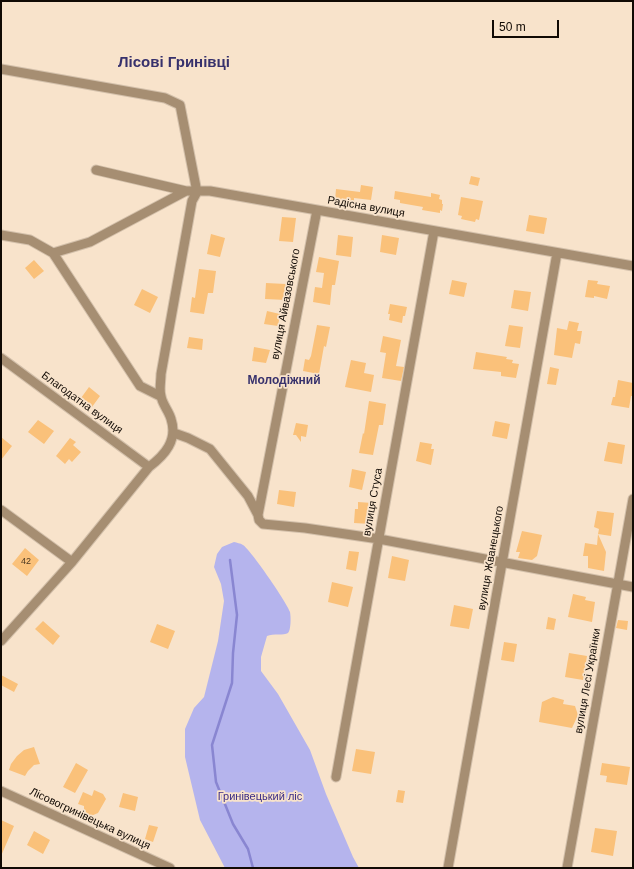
<!DOCTYPE html>
<meta charset="utf-8">
<style>
body{margin:0}
#map{position:relative;width:634px;height:869px;overflow:hidden;background:#f8e3cb;font-family:Helvetica,sans-serif}
canvas{display:block}
.frame{position:absolute;inset:0;border:2px solid #110a04;pointer-events:none}
.scale{position:absolute;left:492px;top:20px;width:67px;height:18px;box-sizing:border-box;border:2px solid #110a04;border-top:0;padding-left:5px;font-size:12px;line-height:14px;white-space:nowrap;color:#110a04;-webkit-text-stroke:3px #f8e3cb;paint-order:stroke}
</style>
<div id="map">
<canvas width="634" height="869"></canvas>
<div class="frame"></div>
<div class="scale">50 m</div>
</div>
<script>
const g = document.querySelector('canvas').getContext('2d');
g.lineJoin = 'round';
function fillPath(path, color) { g.fillStyle = color; g.fill(path, 'evenodd'); }
function trace(path, color, width, dash) { g.strokeStyle = color; g.lineWidth = width; g.lineCap = dash ? 'butt' : 'round'; g.setLineDash(dash || []); g.stroke(path); }
function drawText(font, color, halo, rows, align = 'center') {
  g.font = font + ' Helvetica,sans-serif'; g.lineWidth = 3.5; g.setLineDash([]); g.textBaseline = 'middle'; g.strokeStyle = halo; g.fillStyle = color; for (const [text, x, y, turn = 0] of rows) {
    g.save(); g.translate(x, y); g.rotate((+turn || 0) * Math.PI / 180); g.textAlign = isNaN(turn) ? turn : align; if (halo) g.strokeText(text, 0, 0); g.fillText(text, 0, 0); g.restore();
  }
}
const green = new Path2D(`
 M234,542C237,543 240,543 243,545C250,549 288,604 290,612C291,617 291,630 288,633C284,636 273,633 267,636L261,657V671L278,694L310,750L326,794L353,857L359,868H225L200,820L185,757V729L194,708L204,697L218,641L224,601L221,584L214,567L217,554L222,547Z`);
const stream = new Path2D(`
 M230,560L237,615L233,653L232,683L212,745L216,782L233,824L248,849L253,868`);
const building = new Path2D(`
 M471,176L480,178L478,186L469,184Z
 M361,185L373,187L371,200L354,198V202L335,201L336,189L360,192Z
 M395,191L431,197V193L440,195L439,199L442,200V204H443L442,211L440,210V213L422,210L423,207L400,203V200L394,199Z
 M461,197L483,201L479,220L476,219L475,222L461,219L462,216L458,215Z
 M529,215L547,218L544,234L526,231Z
 M282,217L296,218L293,242L279,241Z
 M211,234L225,238L220,257L207,254Z
 M338,235L353,237L351,257L336,255Z
 M382,235L399,238L396,255L380,252Z
 M319,257L339,261L335,285H332L330,305L313,302L315,287L322,288L324,273L316,272Z
 M34,260L44,271L34,279L25,268Z
 M199,269L216,271L213,293H208L204,314L190,312L192,297L195,298Z
 M452,280L467,283L464,297L449,294Z
 M588,280L598,281L597,284L610,286L607,299L594,296V298L585,297Z
 M266,283L286,284V300L265,299Z
 M142,289L158,297L150,313L134,305Z
 M514,290L531,292L528,311L511,308Z
 M390,304L407,307L405,316H403L402,323L389,320L390,314H388Z
 M267,311L280,314L278,326L264,324Z
 M569,321L579,323L577,331H582L580,344L575,343L572,358L554,355L557,328L567,330Z
 M317,325L330,327L326,347L324,346L319,374L303,371L305,359L309,360L311,356Z
 M509,325L523,327L520,348L505,346Z
 M383,336L401,340L396,366L404,367L401,381L382,378L386,353L380,352Z
 M189,337L203,339L202,350L187,348Z
 M254,347L270,350L266,363L252,361Z
 M476,352L507,357L506,359L513,360L512,363L519,364L516,378L501,376V372L473,369Z
 M351,360L366,363L364,373L374,375L371,392L345,387Z
 M550,367L559,369L556,385L547,384Z
 M618,380L633,383V396H631L629,408L611,405L613,397H615Z
 M89,387L100,396L92,407L81,398Z
 M369,401L386,404L383,425H379L373,455L359,453L363,433L364,434Z
 M38,420L54,431L44,444L28,432Z
 M495,421L510,424L507,439L492,436Z
 M296,423L308,425L306,437L301,436V442L296,435H293Z
 M1,437L12,446L1,460Z
 M70,438L76,442L73,445L81,452L72,462L69,459L65,464L56,456Z
 M420,442L432,444L431,449H434L431,465L416,461Z
 M608,442L625,445L622,464L604,461Z
 M352,469L366,472L362,490L349,487Z
 M279,490L296,492L294,507L277,504Z
 M358,502L372,503L371,524L354,523L355,509H358Z
 M597,511L614,513L611,536L598,534L599,529L594,527Z
 M522,531L542,535L537,556L532,560L518,558L520,552H516Z
 M598,534L606,552L604,571L588,568V556H583L585,543L597,545Z
 M25,548L39,560L27,576L12,564Z
 M349,551L359,552L356,571L346,569Z
 M392,556L409,560L405,581L388,578Z
 M332,582L353,587L348,607L328,602Z
 M573,594L586,597L585,600L595,602L592,622L568,617Z
 M454,605L473,609L469,629L450,626Z
 M548,617L556,619L554,630L546,629Z
 M618,620L628,621L627,630L616,628Z
 M43,621L60,636L53,645L35,629Z
 M157,624L175,631L168,649L150,642Z
 M504,642L517,644L514,662L501,660Z
 M569,653L587,656L583,680L565,677Z
 M1,675L18,684L14,692L1,685Z
 M553,697L564,700L563,704L575,706L578,715L572,728L539,722L542,702Z
 M34,747L40,764L34,765L28,771L25,776L9,770L11,764L17,756L24,750Z
 M356,749L375,752L371,774L352,771Z
 M76,763L88,770L75,793L63,787Z
 M602,763L630,767L627,785L606,782L607,776L600,775Z
 M94,790L103,794L106,799L98,813L91,816L84,812V806L78,804L83,792L92,796Z
 M398,790L405,791L403,803L396,802Z
 M123,793L138,797L135,811L119,807Z
 M1,820L14,826L1,856Z
 M149,825L158,827L153,842L145,839Z
 M595,828L617,831L613,856L591,852Z
 M34,831L50,840L43,854L27,845Z`);
const minor = new Path2D(`
 M1,69L165,98L180,105L197,192L192,201L161,374C161,381 159,390 161,396C162,404 169,411 171,419C178,440 165,455 149,467L72,562L1,641
 M96,170L186,191H210L633,266
 M317,210L258,515L259,520L263,524L305,528L379,539L633,587
 M1,235L30,240L53,253L140,386L160,396
 M53,253L90,242L186,191
 M1,358L149,467
 M174,433L188,438L210,449L248,496L258,515
 M1,510L72,562
 M336,777L434,231
 M1,791L170,868
 M448,868L557,253
 M567,868L633,499`);
const numberNames = [
 ["42",26,562]
];
const streetNames = [
 ["Радісна вулиця",366,207,10],
 ["вулиця Айвазовського",286,304,-79],
 ["Благодатна вулиця",82,403,36],
 ["вулиця Стуса",373,502,-80],
 ["вулиця Жванецького",491,558,-80],
 ["вулиця Лесі Українки",588,681,-80],
 ["Лісовогринівецька вулиця",90,819,25]
];
const parkNames = [
 ["Гринівецький ліс",260,797]
];
const neighbourhoodNames = [
 ["Молодіжний",284,381]
];
const districtNames = [
 ["Лісові Гринівці",174,63]
];
fillPath(green, '#b5b4ed');
trace(stream, '#8986d1', 2.5);
fillPath(building, '#fac17a');
trace(minor, '#d3c0ab', 11);
trace(minor, '#a68e72', 9);
drawText('9px', '#4b3822', null, numberNames);
drawText('11px', '#110a04', '#f8e3cb', streetNames);
drawText('11px', '#3c2d86', '#f8e3cb', parkNames);
drawText('bold 12px', '#37316c', '#f8e3cb', neighbourhoodNames);
drawText('bold 15px', '#37316c', '#f8e3cb', districtNames);
</script>
